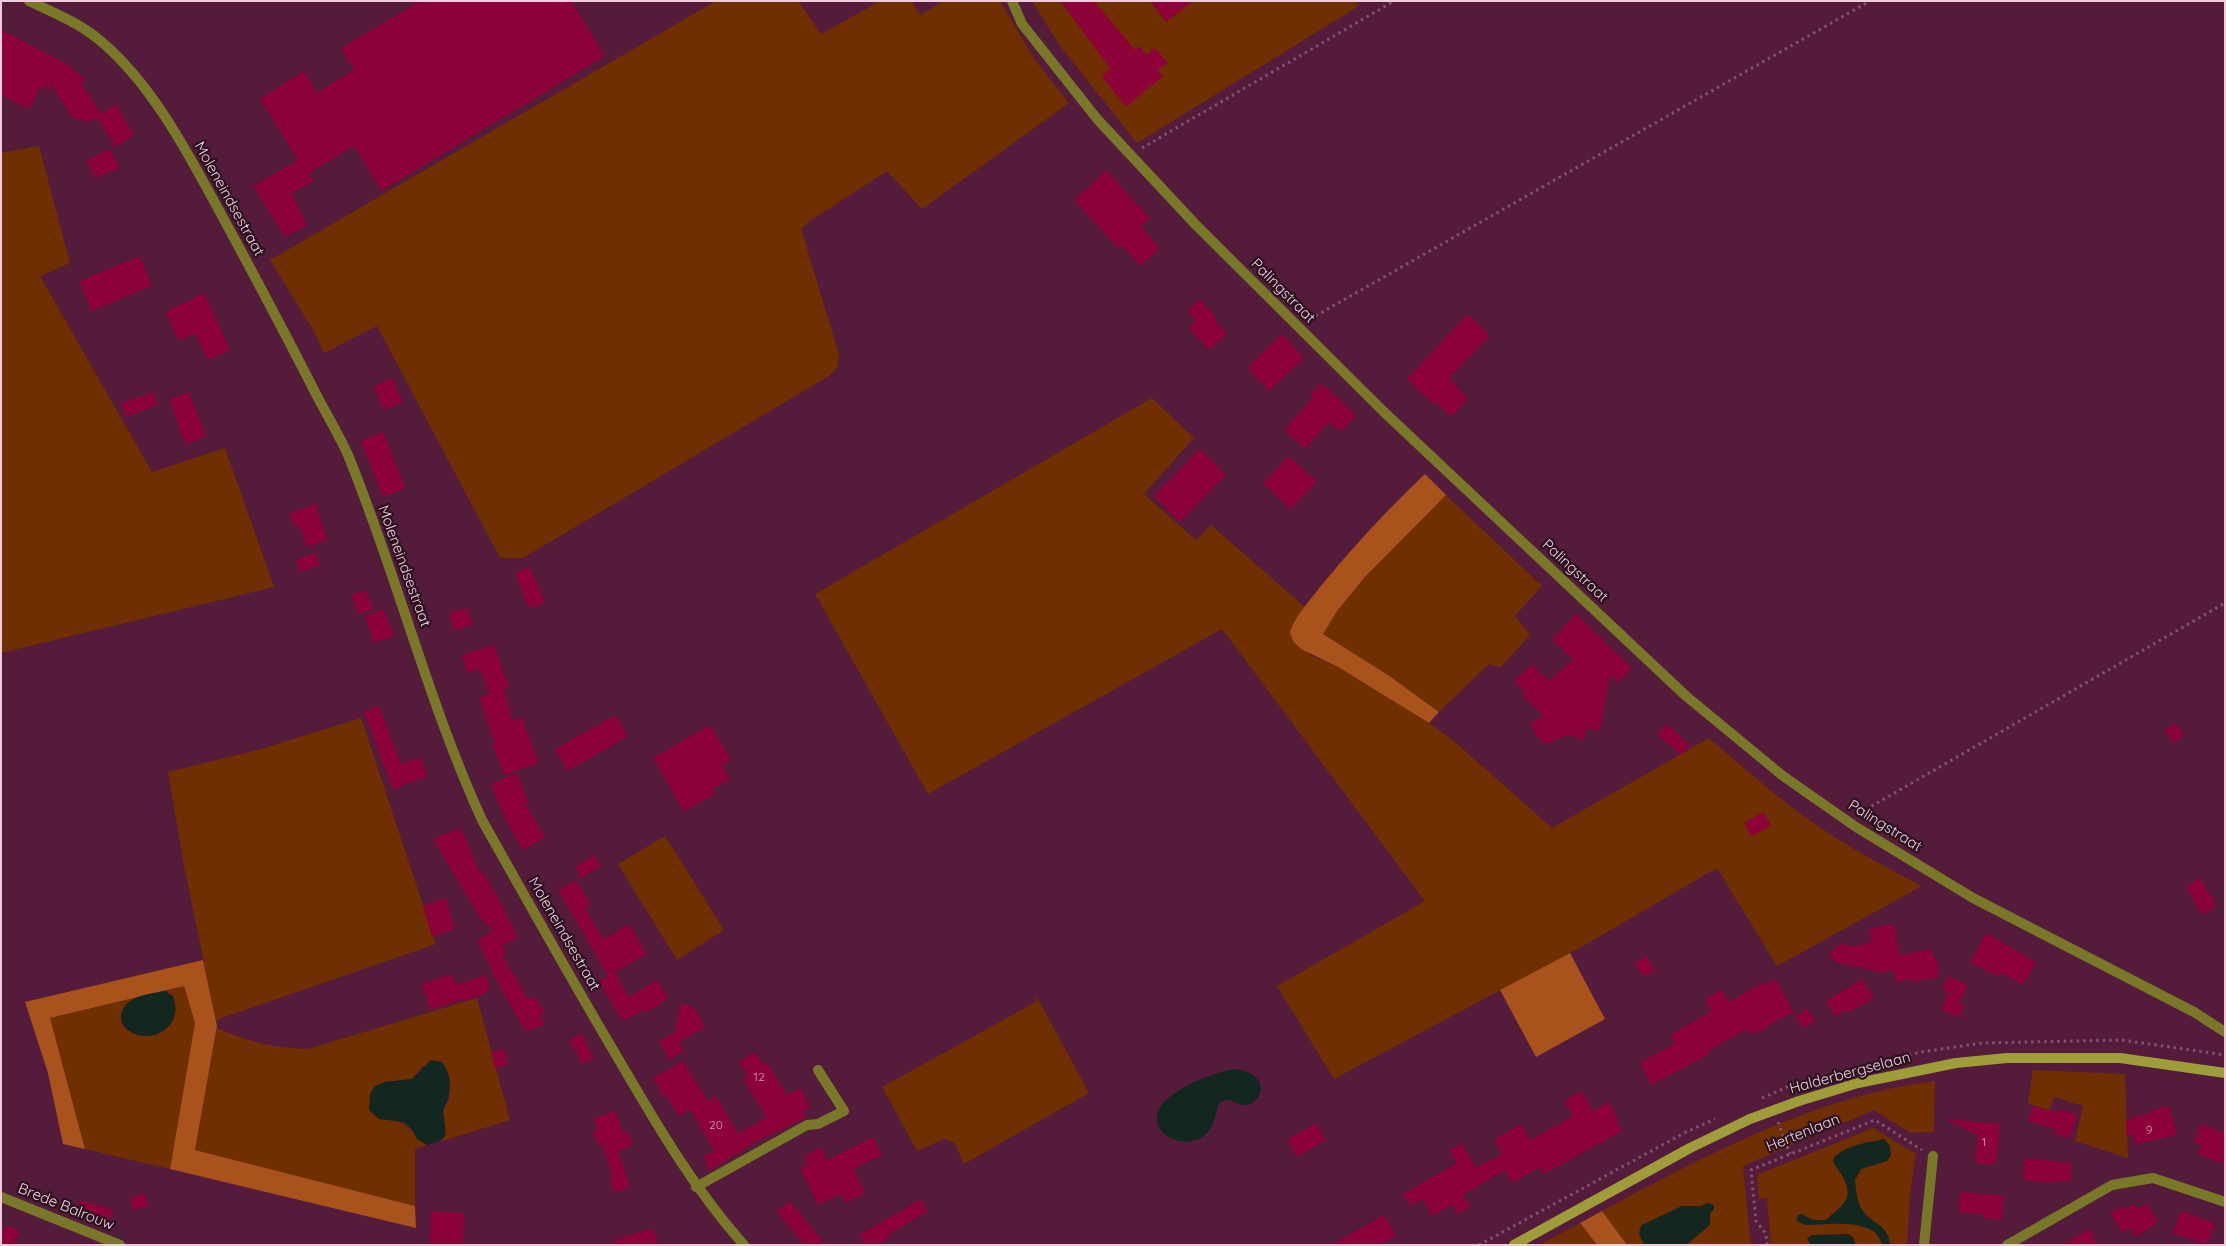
<!DOCTYPE html>
<style>
body{margin:0}
#map{position:relative;width:2226px;height:1246px;overflow:hidden;background:#541b3b;font-family:Quicksand,sans-serif}
canvas{display:block}
.frame{position:absolute;inset:0;border:2px solid #f1ccdd;pointer-events:none}
</style>
<div id="map">
<canvas width="2226" height="1246"></canvas>
<div class="frame"></div>
</div>
<script>
const g = document.querySelector('canvas').getContext('2d');
g.lineJoin = 'round';
function fillPath(path, color) { g.fillStyle = color; g.fill(path, 'evenodd'); }
function trace(path, color, width, dash) { g.strokeStyle = color; g.lineWidth = width; g.lineCap = dash ? 'butt' : 'round'; g.setLineDash(dash || []); g.stroke(path); }
function drawText(font, color, halo, rows, align = 'center') {
  g.font = font + ' Quicksand,sans-serif'; g.lineWidth = 4.5; g.setLineDash([]); g.textBaseline = 'middle'; g.strokeStyle = halo; g.fillStyle = color; for (const [text, x, y, turn = 0] of rows) {
    g.save(); g.translate(x, y); g.rotate((+turn || 0) * Math.PI / 180); g.textAlign = isNaN(turn) ? turn : align; if (halo) g.strokeText(text, 0, 0); g.fillText(text, 0, 0); g.restore();
  }
}
const green = new Path2D(`
 M716,1H798L821,34L880,1H912L920,15L944,1H1000L1035,60L1069,103L922,209L887,171L810,221L801,229L839,354L837,368L829,376L523,558H500L377,326L324,353L315,333L270,260Z
 M1032,1H1356L1359,6L1137,143L1060,46Z
 M39,146L70,263L40,276L152,472L225,448L274,587L1,653V153Z
 M1152,398L1194,438L1144,494L1196,540L1211,525L1305,607L1292,625L1310,655L1338,667L1429,723L1455,742L1552,828L1709,738C1745,769 1780,800 1819,827C1852,849 1887,868 1922,886L1777,966L1717,868L1585,945L1334,1079L1277,986L1425,901L1222,629L928,794L815,594Z
 M1446,495L1542,586L1515,616L1530,635L1500,668L1489,664L1439,712L1388,675L1323,634C1325,622 1337,611 1344,602C1376,564 1410,529 1446,495Z
 M361,718L436,944L216,1020L184,866L168,772L261,749Z
 M665,836L724,930L677,960L618,864Z
 M184,986L195,1023L170,1169L85,1149L50,1018L135,998C105,1019 128,1042 159,1034L168,991H164Z
 M1037,997L1089,1093L964,1164L954,1142L944,1139L917,1151L882,1087L1034,1003Z
 M477,998L510,1120L442,1141L446,1133L443,1110L450,1098L423,1066L412,1079L385,1082L394,1120C410,1124 414,1137 427,1145L415,1149V1206L195,1150L217,1028C248,1042 274,1048 308,1049Z
 M2033,1070L2125,1074L2128,1158L2075,1141L2083,1106L2054,1097L2049,1110L2028,1104Z
 M1935,1081L1934,1132L1911,1133L1874,1110L1743,1166L1750,1238L1752,1245H1627L1602,1211C1706,1155 1816,1096 1935,1081Z
 M1873,1128L1916,1154L1910,1194L1907,1245H1771L1767,1198L1759,1199L1757,1175Z
 M1580,1223L1597,1245H1539Z`);
const forest = new Path2D(`
 M1425,474L1446,495L1365,577L1337,611L1323,634L1388,675L1439,712L1429,723L1338,667L1301,649L1293,641L1290,632C1295,615 1310,601 1320,587C1353,547 1387,510 1425,474Z
 M1570,953L1605,1019L1536,1057L1500,990Z
 M203,960L217,1026L195,1150L415,1206L416,1228L170,1169L195,1023L184,986L50,1018L85,1149L63,1144L48,1073L25,1002Z
 M1602,1211L1627,1245H1597L1580,1223Z`);
const water = new Path2D(`
 M164,991L173,996C177,1007 177,1019 167,1028C137,1052 101,1016 134,999C143,994 155,993 164,991Z
 M431,1060L442,1062C453,1076 452,1095 443,1110C444,1133 453,1138 427,1145L417,1139L412,1129L404,1122L379,1119L369,1110L370,1094L375,1086L385,1082L412,1079Z
 M1234,1069C1248,1070 1267,1079 1259,1096C1257,1099 1254,1103 1250,1104C1239,1109 1231,1095 1220,1102C1215,1113 1215,1124 1207,1133C1192,1150 1156,1140 1157,1117C1158,1093 1214,1072 1234,1069Z
 M1884,1139L1890,1146L1891,1155L1887,1161L1861,1169L1855,1180C1856,1189 1857,1200 1861,1208C1869,1224 1889,1223 1890,1245H1882C1877,1216 1826,1225 1805,1225L1797,1221L1798,1215L1802,1214L1813,1220H1826C1842,1205 1855,1200 1843,1177C1839,1170 1834,1166 1833,1159C1845,1145 1866,1143 1884,1139Z
 M1707,1203L1714,1205V1209L1710,1213V1225L1686,1245L1644,1244C1640,1238 1637,1232 1642,1225L1682,1206H1701Z
 M1848,1234L1853,1237L1856,1245H1811L1807,1239L1811,1235Z`);
const building = new Path2D(`
 M420,1H571L605,56L381,191L354,146L309,173L314,181L291,193L307,225L285,237L253,186L298,160L260,99L304,71L317,93L354,70L341,48Z
 M1060,1H1094L1135,50L1139,46L1147,55L1155,48L1168,63L1158,70L1163,76L1126,107L1102,77L1110,68Z
 M1150,1H1193L1166,22Z
 M1,30L67,64L85,79L81,83L101,114L116,104L134,135L116,147L96,117L89,122L73,118L55,91L50,78L51,92L42,85L29,109L1,95Z
 M110,149L119,168L95,178L86,160Z
 M1106,170L1150,218L1141,227L1160,248L1141,266L1121,245L1118,248L1074,200Z
 M140,256L152,286L91,311L79,281Z
 M204,293L230,350L208,360L195,333L179,341L165,312Z
 M1200,299L1216,317L1214,320L1227,334L1209,350L1188,328L1196,320L1187,311Z
 M1468,314L1490,336L1449,378L1468,399L1451,417L1436,402L1434,405L1407,379Z
 M1282,334L1304,358L1269,391L1247,368Z
 M393,378L402,402L383,410L374,386Z
 M1321,383L1356,415L1341,432L1329,422L1305,449L1284,430L1313,397L1310,394Z
 M153,392L158,405L126,417L121,403Z
 M189,392L206,437L185,444L169,399Z
 M383,432L405,488L383,497L361,441Z
 M1200,449L1226,475L1180,522L1154,496Z
 M1289,456L1317,482L1290,509L1263,483Z
 M316,504L327,540L307,547L299,525L294,527L290,513Z
 M316,553L320,565L300,572L296,560Z
 M530,567L545,603L529,608L515,573Z
 M366,590L373,609L358,614L351,595Z
 M467,608L472,625L454,630L449,613Z
 M383,609L394,636L374,643L365,616Z
 M1576,614L1632,668L1618,683L1610,675L1600,731L1587,728L1584,740L1567,735L1543,745L1540,737L1537,738L1530,722L1544,717L1522,695L1525,692L1514,681L1532,664L1549,681L1573,659L1552,640Z
 M494,645L509,687L504,689L513,721L522,717L538,763L504,775L492,744L495,743L479,698L489,694L480,669L467,673L462,655Z
 M379,706L401,764L421,757L427,776L393,789L364,712Z
 M615,715L628,736L568,771L555,749Z
 M2176,723L2184,736L2173,743L2164,730Z
 M1667,724L1690,745L1681,755L1657,734Z
 M710,725L731,760L722,765L730,779L712,790L715,794L684,812L653,758Z
 M517,773L528,801L525,802L545,838L523,850L505,819L491,784Z
 M1763,812L1771,825L1752,837L1744,823Z
 M461,828L480,874L483,872L500,901L518,938L503,945L506,952L502,954L527,998L530,997L531,999L535,997L545,1013L540,1015L545,1024L536,1029L533,1028L526,1032L491,971L492,970L477,940L494,931L480,918L433,839Z
 M594,855L601,866L581,878L575,867Z
 M2200,878L2216,906L2202,915L2186,887Z
 M576,880L591,905L585,908L603,939L629,924L647,954L615,972L629,997L657,980L668,999L647,1012L645,1009L623,1021L598,981L608,976L558,890Z
 M446,898L455,929L432,937L423,906Z
 M1894,924L1900,955L1931,949L1933,956L1937,959L1939,977L1911,982V979L1896,982L1894,970L1881,972L1834,962L1829,953L1845,942L1849,947L1871,942L1869,929Z
 M1986,933L2036,962L2023,985L2001,973L1999,977L1970,962Z
 M1647,956L1655,971L1643,977L1635,962Z
 M452,974L456,985L486,975L490,991L482,995L464,1001V999L430,1010L422,984Z
 M1948,976L1968,985L1959,1003L1965,1006L1959,1018L1941,1010L1949,992L1942,989Z
 M1862,979L1874,998L1848,1013L1846,1010L1835,1016L1826,1001Z
 M1776,980L1794,1013L1778,1019L1760,1032L1759,1030L1750,1035L1747,1029L1708,1051L1710,1054L1651,1085L1640,1062L1675,1044L1671,1036L1672,1034L1711,1011L1705,999L1722,990L1729,1002L1764,982L1765,985Z
 M680,1004L694,1007L705,1027L679,1042L684,1051L670,1060L659,1041L674,1033L675,1034Z
 M1806,1008L1816,1020L1804,1029L1795,1017Z
 M581,1033L594,1058L582,1064L569,1040Z
 M504,1049L508,1065L495,1068L491,1052Z
 M755,1052L764,1065L767,1063L787,1095L801,1088L810,1108L803,1111L806,1118L755,1142L710,1171L704,1157L714,1151L690,1109L678,1116L666,1095L663,1097L653,1078L683,1061L708,1101L716,1096L738,1134L767,1117L743,1079L748,1075L739,1062Z
 M1582,1091L1593,1111L1609,1102L1619,1121L1617,1122L1622,1131L1544,1174L1540,1167L1512,1183L1505,1170L1463,1195L1470,1207L1458,1214L1453,1204L1432,1216L1423,1199L1410,1206L1403,1194L1457,1163L1449,1150L1462,1143L1476,1168L1502,1154L1494,1140L1521,1124L1530,1140L1573,1116L1564,1101Z
 M2033,1106L2058,1113L2059,1109L2077,1114L2070,1138L2054,1134L2055,1129L2028,1121Z
 M2169,1106L2177,1135L2135,1144L2134,1135H2126V1120L2134,1119V1116L2148,1115L2152,1110Z
 M616,1111L623,1133L628,1131L633,1145L618,1151L629,1182V1188L614,1192L610,1177L612,1176L602,1144L598,1145L593,1131L597,1130L594,1118Z
 M1947,1119L2000,1124L1996,1164L1975,1163L1978,1135L1947,1120Z
 M1316,1123L1326,1140L1297,1157L1287,1140Z
 M2200,1124L2225,1133V1164L2198,1154L2201,1145L2194,1142Z
 M873,1137L882,1155L853,1169L865,1193L846,1203L841,1194L818,1205L800,1168L808,1164L804,1156L821,1147L827,1160Z
 M2025,1158L2072,1163L2070,1181H2057V1183L2023,1180Z
 M1960,1192L2004,1196L2002,1220L1983,1218V1214L1958,1212Z
 M144,1193L149,1206L134,1210L130,1198Z
 M921,1199L928,1211L888,1235L890,1238L878,1245H865L859,1235Z
 M80,1200L113,1210L108,1225L75,1214Z
 M790,1201L825,1245H804L777,1212Z
 M2147,1203L2158,1223L2135,1237L2130,1228L2122,1232L2110,1213L2123,1206L2125,1209L2134,1204L2137,1209Z
 M431,1211L464,1213L463,1244L430,1243Z
 M2181,1211L2215,1223L2207,1245L2173,1233Z
 M1384,1215L1396,1236L1380,1245H1331Z
 M6,1225L20,1231L14,1245H1V1238Z
 M653,1228L658,1245H611V1241Z
 M2089,1229L2098,1245H2062Z`);
const path = new Path2D(`
 M1142,148L1394,1
 M1310,319L1870,1
 M1863,816L1870,807L2225,603
 M1871,1065L1921,1052L1982,1043L2122,1040L2225,1055
 M1762,1098L1792,1085L1834,1074
 M1778,1122L1790,1154
 M1479,1245L1686,1132L1715,1119
 M1767,1245L1766,1234L1756,1221L1751,1170L1875,1120L1922,1150`);
const street = new Path2D(`
 M29,1C52,12 77,22 97,38C157,86 197,171 234,238C262,290 290,343 317,396C327,415 339,435 348,455C397,575 428,702 482,820C527,900 572,981 619,1060C657,1125 694,1189 744,1245
 M1012,1L1022,24L1098,120L1196,225L1384,412L1686,696L1783,776L1856,827L1973,898L2194,1012L2225,1032
 M696,1187L807,1125L818,1124L844,1111L818,1070
 M1,1197L120,1245
 M1924,1245L1933,1156
 M2007,1245L2112,1185L2153,1178L2225,1202`);
const secondary = new Path2D(`
 M1514,1245L1690,1148L1750,1119L1799,1101L1858,1083L1956,1063L2007,1058H2120L2225,1073`);
const numberNames = [
 ["12",759,1077],
 ["20",716,1125],
 ["9",2149,1130],
 ["1",1984,1142]
];
const streetNames = [
 ["Moleneindsestraat",229,199,61],
 ["Palingstraat",1283,291,45],
 ["Moleneindsestraat",404,566,70],
 ["Palingstraat",1575,571,43],
 ["Palingstraat",1885,826,32],
 ["Moleneindsestraat",564,934,60],
 ["Halderbergselaan",1850,1073,-15],
 ["Hertenlaan",1803,1133,-22],
 ["Brede Balrouw",66,1207,22]
];
fillPath(green, '#6f2f00');
fillPath(forest, '#a9521c');
fillPath(water, '#11271f');
fillPath(building, '#8c0239');
trace(path, '#85526d', 3, [2.5, 4]);
trace(street, '#797829', 10);
trace(secondary, '#9f9d39', 10);
drawText('12px', '#d89ab4', null, numberNames);
drawText('15px', '#f1ccdd', '#2a111f', streetNames);
</script>
